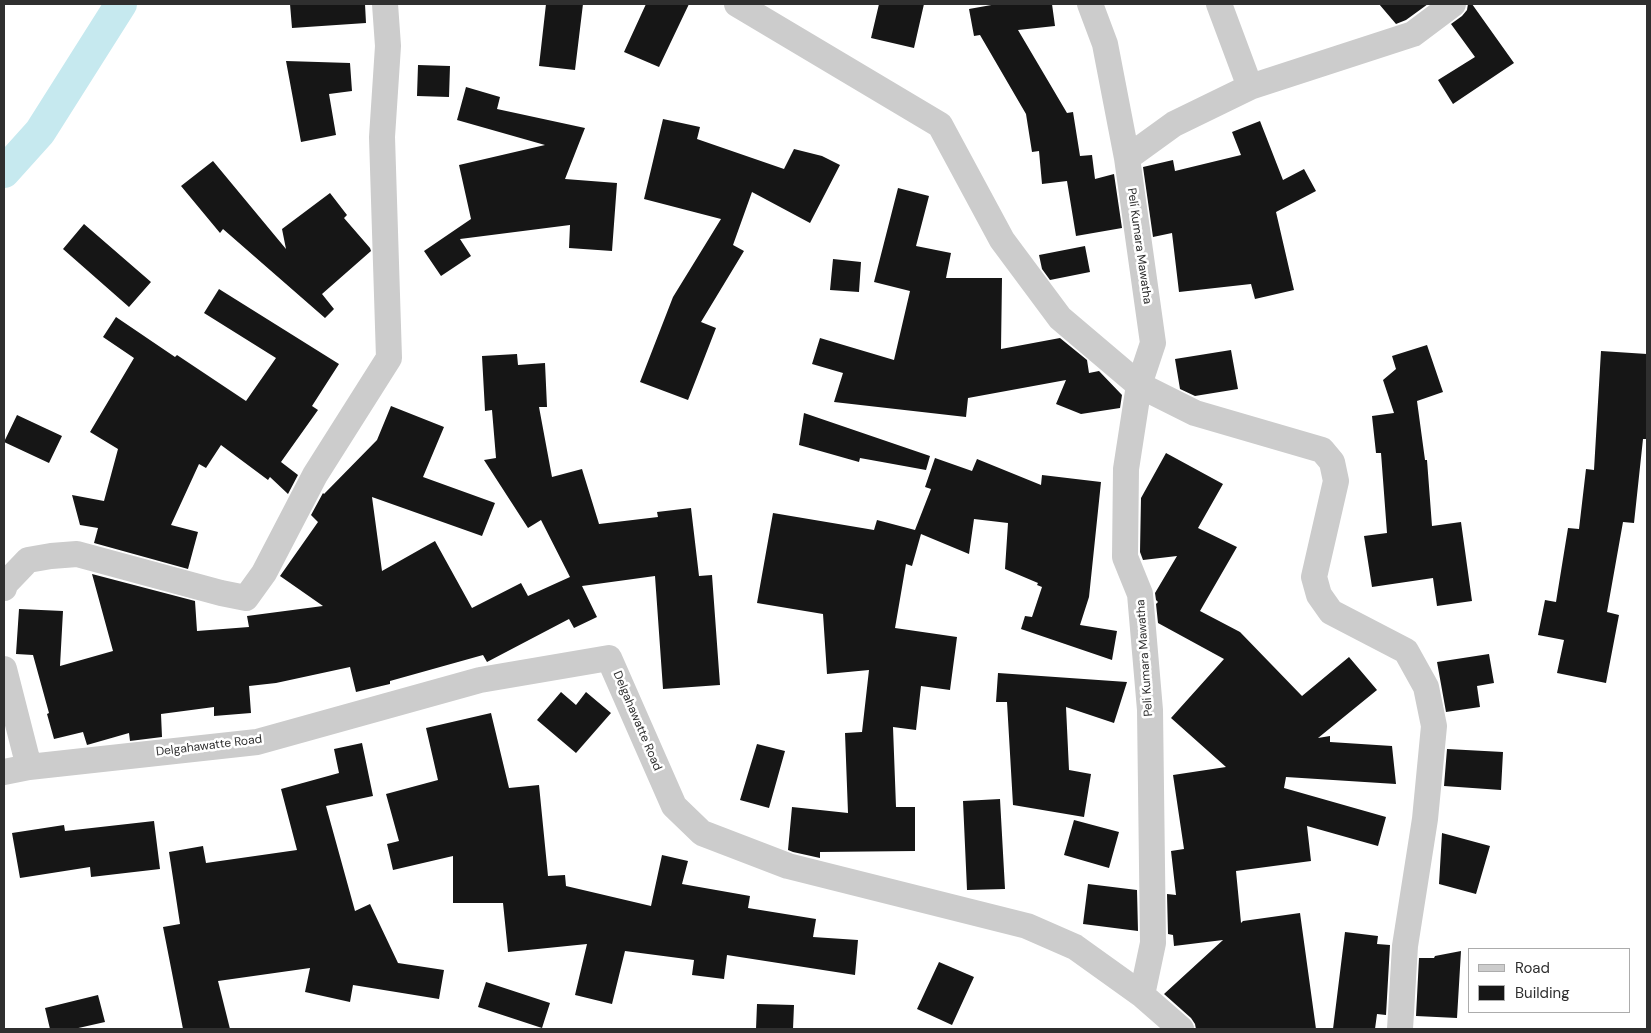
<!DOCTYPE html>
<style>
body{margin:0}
#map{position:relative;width:1651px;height:1033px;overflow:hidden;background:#fff;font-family:"DM Sans",sans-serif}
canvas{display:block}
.frame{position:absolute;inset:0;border:5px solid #2f2f2f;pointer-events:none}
.legend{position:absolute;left:1468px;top:948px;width:162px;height:65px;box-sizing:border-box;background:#fff;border:1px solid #acacac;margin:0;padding:6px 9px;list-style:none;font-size:15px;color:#2f2f2f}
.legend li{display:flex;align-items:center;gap:10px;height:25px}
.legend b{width:25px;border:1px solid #acacac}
</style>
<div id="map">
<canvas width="1651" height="1033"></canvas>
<div class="frame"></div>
<ul class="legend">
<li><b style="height:6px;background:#ccc"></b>Road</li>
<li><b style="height:14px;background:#161616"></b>Building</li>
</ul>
</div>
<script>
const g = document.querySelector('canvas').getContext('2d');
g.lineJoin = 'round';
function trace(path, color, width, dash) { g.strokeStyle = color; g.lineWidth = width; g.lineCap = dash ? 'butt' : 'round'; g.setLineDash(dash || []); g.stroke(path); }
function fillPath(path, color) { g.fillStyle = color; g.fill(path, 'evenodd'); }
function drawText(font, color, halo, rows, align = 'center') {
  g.font = font + ' "DM Sans",sans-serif'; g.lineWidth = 5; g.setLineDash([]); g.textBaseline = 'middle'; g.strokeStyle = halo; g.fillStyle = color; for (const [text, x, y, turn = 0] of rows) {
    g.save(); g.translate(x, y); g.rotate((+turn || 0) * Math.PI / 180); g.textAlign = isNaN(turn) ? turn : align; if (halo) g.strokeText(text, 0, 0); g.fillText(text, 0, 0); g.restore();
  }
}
const canal = new Path2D(`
 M4,172L40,132L121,4`);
const building = new Path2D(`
 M290,4H365L366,23L292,28Z
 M546,4H583L575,70L539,66Z
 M646,4H689L659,67L624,52Z
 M879,4H924L914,48L871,38Z
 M997,4H1052L1055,26L1018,30L1067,113L1073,112L1080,156L1092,155L1095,179L1114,174L1122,228L1076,236L1067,181L1042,184L1039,151L1032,152L1026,114L980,35L974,36L969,9Z
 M1379,4H1428L1406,20L1396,24Z
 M1468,4H1472L1514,63L1453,104L1438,80L1475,57L1451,24L1462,16L1467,10Z
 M286,61L350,63L352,91L329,94L336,135L301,142Z
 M418,65L450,66L449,97L417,96Z
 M466,87L500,97L497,109L585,128L565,179L617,183L612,251L569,248L570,225L460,239L471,256L441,276L424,251L471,219L459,165L545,145L457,120Z
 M663,119L700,127L697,139L784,169L794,149L822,156L840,165L810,223L752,192L733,245L744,251L701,322L716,328L688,400L640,382L673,297L721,219L644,199Z
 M1260,121L1283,180L1304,169L1316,191L1276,212L1294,290L1255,299L1251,284L1179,292L1172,233L1153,237L1143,167L1173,160L1175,171L1241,155L1232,132Z
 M213,161L286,249L282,229L330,193L347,215L344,218L370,248L371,251L322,294L334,309L325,318L223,229L220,233L181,186Z
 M898,188L929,196L916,246L951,253L946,278H1002L1001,349L1060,338L1087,360L1089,373L1099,371L1122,395L1120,408L1081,414L1056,404L1066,380L968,398L966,417L834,402L843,373L812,364L820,338L894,360L910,291L874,282Z
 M84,224L151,282L129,307L63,249Z
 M1085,246L1090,272L1050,280L1042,269L1039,255Z
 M833,259L861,262L859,292L830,290Z
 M219,289L339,364L312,406L318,410L281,462L298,475L288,494L270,477L268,480L221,445L206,468L199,464L171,525L198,532L188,569L94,543L98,528L80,525L72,495L104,501L118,449L90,432L134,358L103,337L116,317L175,357L177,355L246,401L276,358L204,313Z
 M1427,345L1443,392L1417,401L1425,460H1427L1432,526L1461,522L1472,601L1437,606L1433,578L1372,587L1364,536L1387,533L1381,453H1376L1372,416L1394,413L1383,380L1396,369L1392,356Z
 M1231,350L1238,389L1195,396L1180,389L1175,359Z
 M1601,351L1647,354V439H1643L1634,523L1623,522L1607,612L1619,615L1606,683L1557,673L1564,640L1538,635L1545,600L1556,602L1568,528L1579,529L1586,469L1594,470Z
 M517,354L518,365L545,363L547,407H539L552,477L582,469L599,524L658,517L657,512L691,508L699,576L712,575L720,685L663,689L655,576L582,586L597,617L574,628L569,619L487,662L483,655L390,681V684L356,692L350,667L276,683L249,686L251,713L214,716V707L161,714L162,737L130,741L129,733L87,745L83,732L54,739L47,714L49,713L33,655L16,654L19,609L63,611L60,666L113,651L92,574L195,601L197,631L249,627L247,616L323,606L280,576L318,522L311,515L323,493L324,494L377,440L391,406L444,427L423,477L495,503L482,536L372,497L382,571L435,541L472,608L521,583L528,596L570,577L541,520L528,528L484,460L496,458L492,410L485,411L482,356Z
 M804,413L930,456L926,470L860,458L859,462L799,445Z
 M17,415L62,436L49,463L4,442Z
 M1166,453L1223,484L1198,528L1237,547L1200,611L1240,632L1302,696L1349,657L1377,690L1318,738L1330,736V742L1392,746L1396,784L1286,777L1284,788L1386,817L1378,846L1307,826L1311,861L1236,871L1241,923L1243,921L1300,913L1316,1029H1196L1195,1024L1191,1018L1164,994L1223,940L1174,946L1173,935L1168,934L1167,894L1176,895L1171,851L1184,849L1173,775L1226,767L1171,718L1224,659L1158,623L1156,604L1158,602L1156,600L1155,593L1177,556L1143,560L1140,552L1141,498Z
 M935,458L972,471L977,459L1041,485L1042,475L1101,482L1089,597L1080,625L1117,631L1112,660L1021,629L1025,616L1032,617L1042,587L1037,585L1038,583L1005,569L1008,523L974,519L969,554L921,534L912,566L906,564L895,628L957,637L950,690L921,686L916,730L893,727L896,807H915V851L820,852V858L793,852L788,850L792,807L848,813L845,733L862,732L869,670L827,674L823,614L757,603L773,513L874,530L877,520L915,530L931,489L925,487Z
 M1489,654L1494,683L1477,686L1480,707L1446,712L1437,662Z
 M998,673L1127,682L1114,723L1066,707L1069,770L1091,774L1084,817L1013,805L1007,702H996Z
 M561,692L576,705L586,692L611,713L576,753L537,720Z
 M491,713L509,788L539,785L548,876L565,875L566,886L651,906L662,855L688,861L682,884L750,896L748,908L816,919L813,937L858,940L855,975L727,955L724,979L692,975L694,960L625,951L612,1004L575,995L587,944L508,952L503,903H453V856L393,870L387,844L399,841L386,794L438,780L426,728Z
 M362,743L373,796L326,806L355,911L370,904L398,963L444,970L439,999L353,985L350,1002L305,992L310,968L218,981L230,1029H183L163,927L180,924L169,852L203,846L206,863L297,850L281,789L339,773L334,749Z
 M757,744L785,751L769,808L740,800Z
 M1447,749L1503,752L1501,790L1444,786Z
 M1000,799L1005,889L967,890L963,801Z
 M1074,820L1119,832L1109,868L1064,855Z
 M154,821L160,869L91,877L90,867L20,878L12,833L64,825L65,831Z
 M1442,833L1490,846L1476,894L1439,884Z
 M1088,884L1137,890L1138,931L1083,924Z
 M1345,932L1378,936L1377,944L1390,945L1386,1015L1377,1014L1375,1029H1333Z
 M1461,951L1457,1018L1416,1016L1419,958H1434L1435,956Z
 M939,962L974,977L952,1025L917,1009Z
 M486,982L550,1003L542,1028L478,1007Z
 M98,995L105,1022L74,1029H50L45,1008Z
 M757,1004L794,1005L793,1029H756Z`);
const minor = new Path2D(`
 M737,4L940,125L1002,240L1060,318L1139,385L1195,413L1322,450L1332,462L1336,481L1314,577L1319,595L1331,612L1406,651L1426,687L1434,726L1425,819L1405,946L1400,1029
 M1090,4L1105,44L1127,158L1153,343L1139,385L1126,469L1125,557L1140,594L1150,710L1153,943L1142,995
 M1250,87L1413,34L1453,4
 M1127,158L1174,124L1250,87L1219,4
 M4,588L5,584L28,560L51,556L77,554L221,593L246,598L264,573L315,475L389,358L382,137L388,46L385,4
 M4,669L29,767
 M4,772L29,767L257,742L480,680L609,658L674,806L702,833L788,866L1027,926L1075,947L1142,995L1181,1029`);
const streetNames = [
 ["Peli Kumara Mawatha",1139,246,82],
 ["Peli Kumara Mawatha",1145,658,-94],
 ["Delgahawatte Road",637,721,67],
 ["Delgahawatte Road",209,746,-7]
];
trace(canal, '#c6e9ef', 32);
fillPath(building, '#161616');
trace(minor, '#ccc', 26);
drawText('12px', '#2f2f2f', '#fff', streetNames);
</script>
